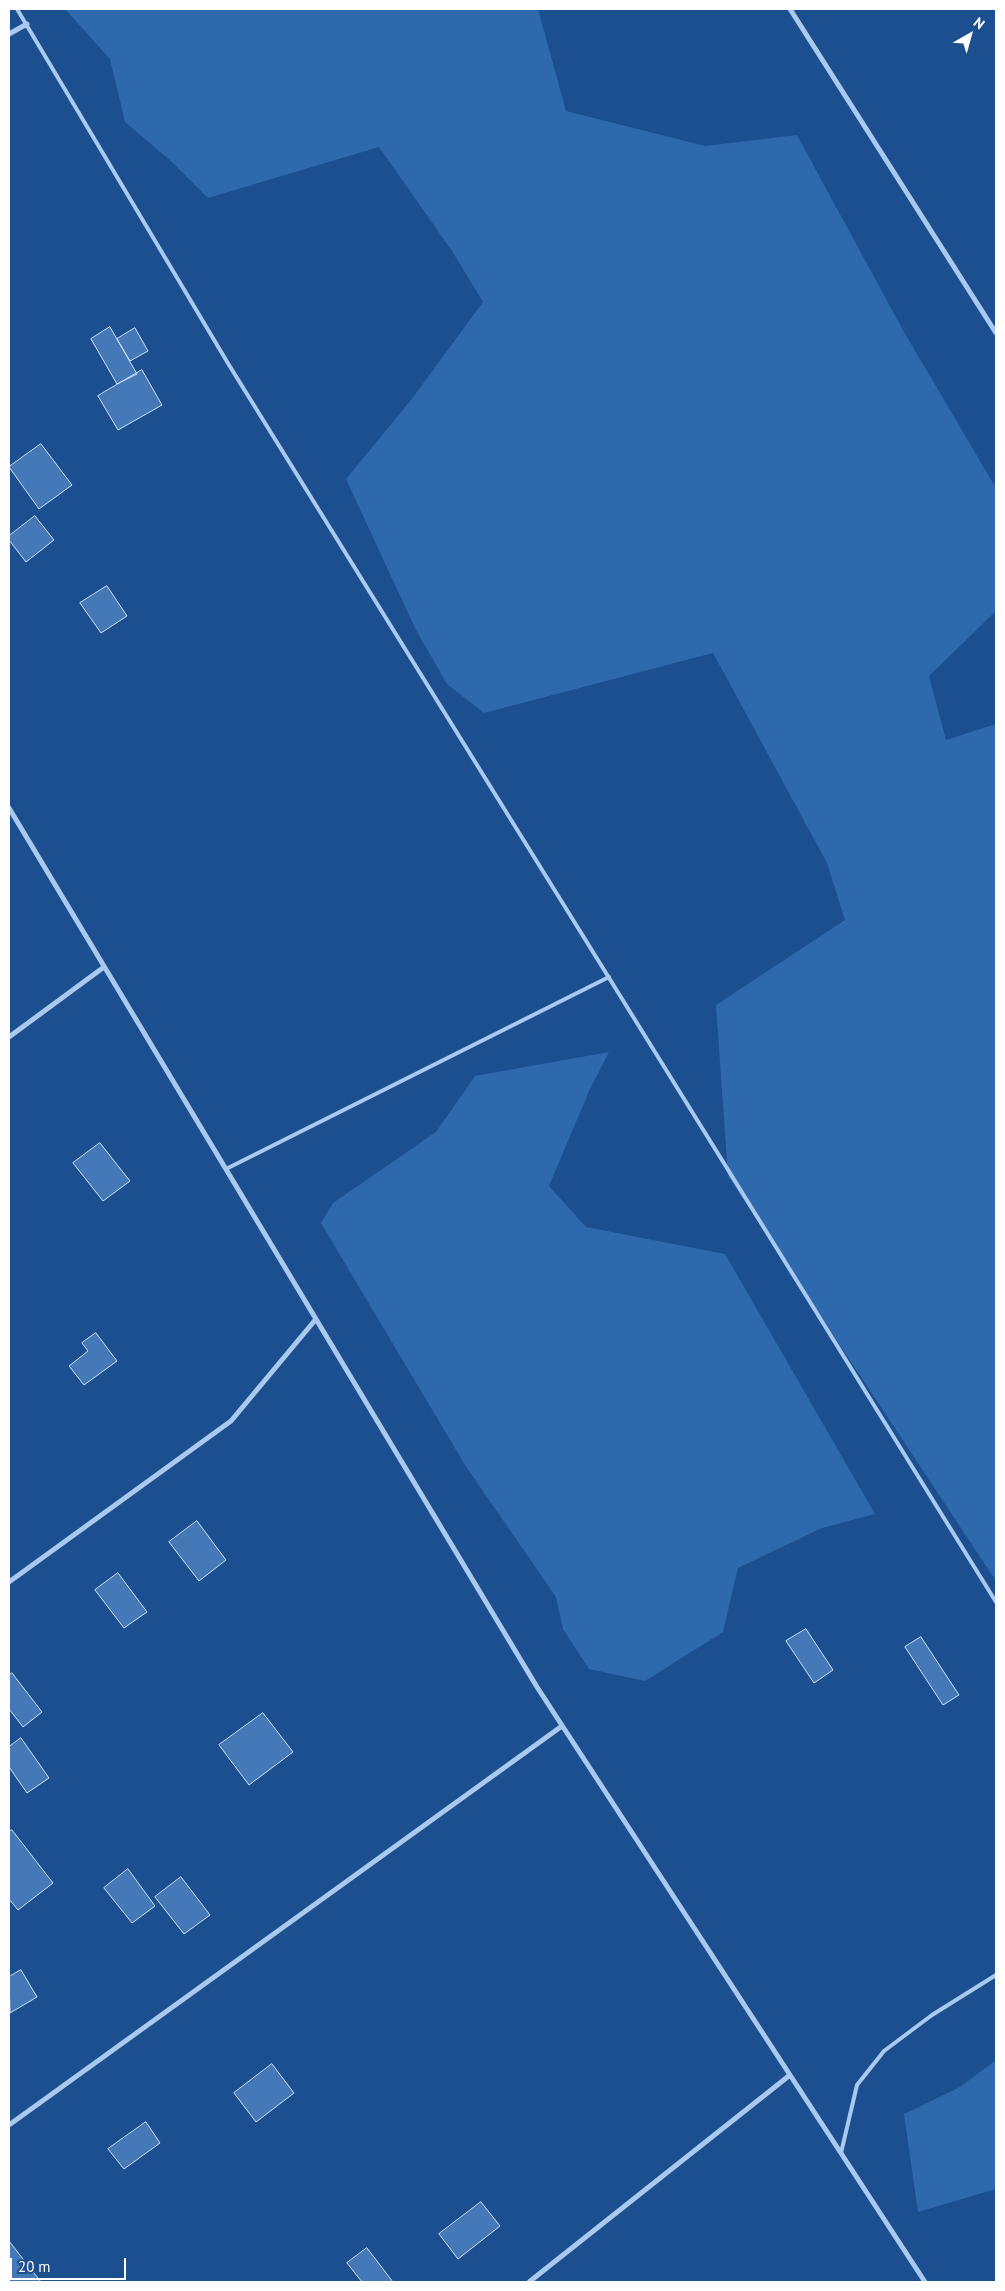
<!DOCTYPE html>
<style>
body{margin:0}
#map{position:relative;width:1005px;height:2291px;overflow:hidden;background:#1b4f8f;font-family:"PT Sans",sans-serif}
canvas{display:block}
.frame{position:absolute;inset:0;border:10px solid #fff;pointer-events:none}
.north{position:absolute;left:945px;top:10px;width:50px;height:50px;-webkit-text-stroke:4px #1b4f8f;paint-order:stroke;rotate:38deg;font-size:14px;font-weight:700;line-height:20px;text-align:center;color:#fff}
.north::after{content:'';display:block;margin:auto;width:18px;height:22px;background:#fff;clip-path:polygon(50% 0,100% 100%,50% 72%,0 100%)}
.scale{position:absolute;left:10px;top:2258px;width:116px;height:22px;box-sizing:border-box;border:2px solid #fff;border-top:0;padding-left:6px;font-size:15px;line-height:18px;white-space:nowrap;color:#fff;-webkit-text-stroke:4px #1b4f8f;paint-order:stroke}
</style>
<div id="map">
<canvas width="1005" height="2291"></canvas>
<div class="frame"></div>
<div class="north">N</div>
<div class="scale">20 m</div>
</div>
<script>
const g = document.querySelector('canvas').getContext('2d');
g.lineJoin = 'round';
function fillPath(path, color) { g.fillStyle = color; g.fill(path, 'evenodd'); }
function trace(path, color, width, dash) { g.strokeStyle = color; g.lineWidth = width; g.lineCap = dash ? 'butt' : 'round'; g.setLineDash(dash || []); g.stroke(path); }
const green = new Path2D(`
 M65,9H538L566,111L705,146L797,135L904,332L996,488V611L929,676L946,740L996,724V1581L728,1176L716,1005L845,920L827,863L713,653L484,713L447,684L415,628L346,479L411,400L483,302L452,251L379,147L208,198L172,162L125,122L110,59Z
 M609,1052L590,1089L549,1186L586,1227L725,1254L875,1514L822,1528L738,1568L723,1632L645,1681L589,1669L563,1629L556,1597L465,1465L321,1223L333,1203L436,1132L475,1076Z
 M996,2060V2189L918,2212L904,2114L960,2087Z`);
const building = new Path2D(`
 M110,327L137,374L117,384L91,339Z
 M135,328L148,351L130,361L117,339Z
 M142,370L162,405L118,430L98,396Z
 M41,444L72,485L39,509L9,467Z
 M35,516L54,540L26,562L9,540V536Z
 M107,586L127,616L101,633L80,603Z
 M100,1143L130,1181L103,1201L73,1163Z
 M96,1333L117,1361L84,1385L69,1366L88,1351L82,1343Z
 M197,1521L226,1560L199,1581L169,1542Z
 M118,1573L147,1612L124,1628L95,1590Z
 M806,1629L833,1670L814,1683L786,1641Z
 M921,1637L959,1695L943,1705L905,1647Z
 M12,1673L42,1712L23,1727L9,1709V1676Z
 M263,1713L293,1752L249,1785L219,1745Z
 M21,1738L49,1778L27,1793L9,1767V1747Z
 M12,1830L53,1883L18,1910L9,1899V1832Z
 M128,1869L155,1906L132,1923L104,1888Z
 M181,1877L210,1915L184,1934L155,1897Z
 M21,1970L37,1997L10,2013L9,1977Z
 M272,2064L294,2093L256,2122L234,2093Z
 M146,2122L160,2143L124,2169L108,2149Z
 M481,2202L500,2226L458,2259L439,2234Z
 M9,2241L41,2282H9Z
 M367,2248L393,2282H362L347,2263Z`);
const lane = new Path2D(`
 M17,9L229,365L996,1602
 M226,1169L609,977
 M841,2153L857,2085L884,2051L932,2015L996,1975`);
const street = new Path2D(`
 M790,9L996,333
 M9,34L27,24
 M9,808L537,1687L925,2282
 M9,1037L104,967
 M9,1582L231,1421L316,1319
 M9,2125L562,1726
 M529,2282L790,2075`);
fillPath(green, '#2e69ad');
fillPath(building, '#4478b7');
trace(building, '#cfe3fa', 1);
trace(lane, '#a9c9ee', 4);
trace(street, '#a9c9ee', 5);
</script>
